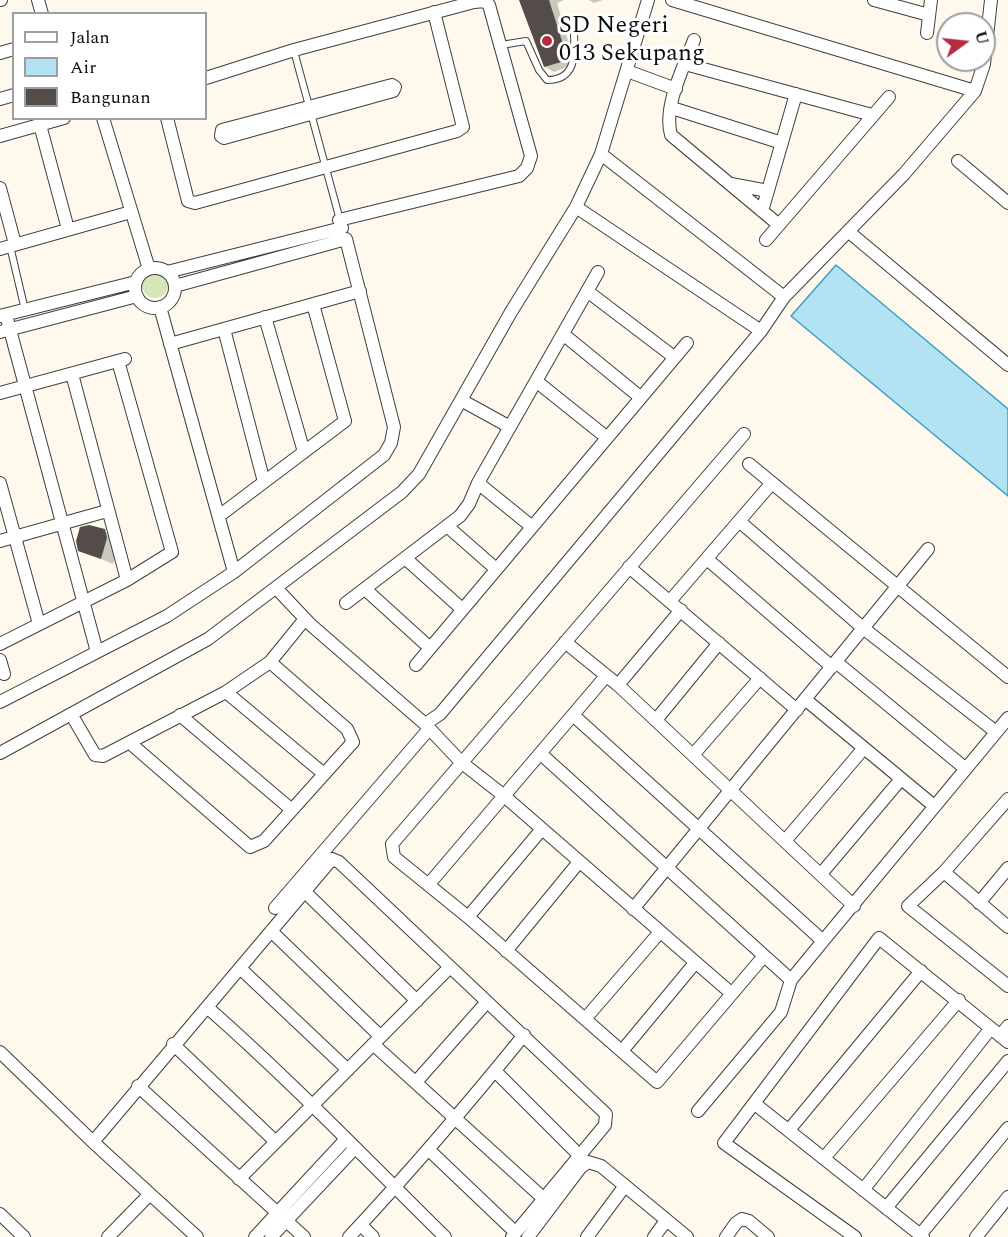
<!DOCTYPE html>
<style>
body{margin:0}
#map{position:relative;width:1008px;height:1237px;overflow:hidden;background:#fef9ec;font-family:Spectral,serif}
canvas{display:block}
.legend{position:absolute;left:12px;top:12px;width:195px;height:108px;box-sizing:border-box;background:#fff;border:2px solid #9e9e9e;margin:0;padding:8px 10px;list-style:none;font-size:18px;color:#0c0c0c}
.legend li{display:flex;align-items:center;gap:12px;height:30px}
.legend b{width:30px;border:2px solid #9e9e9e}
.north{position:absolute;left:936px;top:12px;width:60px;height:60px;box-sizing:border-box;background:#fff;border:2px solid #9e9e9e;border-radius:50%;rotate:75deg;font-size:16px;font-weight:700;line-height:24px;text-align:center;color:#0c0c0c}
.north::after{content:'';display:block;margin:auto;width:21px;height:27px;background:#b52b3f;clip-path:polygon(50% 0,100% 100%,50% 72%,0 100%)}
</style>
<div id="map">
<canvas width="1008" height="1237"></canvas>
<ul class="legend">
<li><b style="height:8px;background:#fff"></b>Jalan</li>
<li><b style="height:16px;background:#b3e2f3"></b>Air</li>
<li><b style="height:16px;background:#544c49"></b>Bangunan</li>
</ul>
<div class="north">U</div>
</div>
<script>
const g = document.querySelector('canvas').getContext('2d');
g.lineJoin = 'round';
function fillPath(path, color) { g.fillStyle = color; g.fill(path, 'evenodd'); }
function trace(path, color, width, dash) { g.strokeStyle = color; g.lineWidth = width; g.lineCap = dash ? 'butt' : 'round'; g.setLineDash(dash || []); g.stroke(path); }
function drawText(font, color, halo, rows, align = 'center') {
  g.font = font + ' Spectral,serif'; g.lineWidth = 6; g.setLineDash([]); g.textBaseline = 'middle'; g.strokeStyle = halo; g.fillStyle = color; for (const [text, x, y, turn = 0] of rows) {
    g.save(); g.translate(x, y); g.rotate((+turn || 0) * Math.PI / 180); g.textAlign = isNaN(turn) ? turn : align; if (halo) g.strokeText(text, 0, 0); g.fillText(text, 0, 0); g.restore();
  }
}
const green = new Path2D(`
 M142 285a13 13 0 1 1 26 0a13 13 0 1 1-26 0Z`);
const water = new Path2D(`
 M836,265L1008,409V496L791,316Z`);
const shadow = new Path2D(`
 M521,0H564L557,3L575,64L554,72L545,67Z
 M589,0H603L594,3Z
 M104,531L116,538L118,545L113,564L80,550Z`);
const building = new Path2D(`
 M519,0H549L568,60L544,67Z
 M89,525L105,529L107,538L101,559L78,551L76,541L80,527Z`);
const lane = new Path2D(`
 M501,45L526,41L539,70L547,80C582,80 573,45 574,18
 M294,51L340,220
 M10,246L25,310`);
const street = new Path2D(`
 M0,0H1
 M38,0L42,14
 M672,0L975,91L984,64L991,0
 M874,0L929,15
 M927,33L931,0
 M694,40C684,67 663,106 671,135L779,225
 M0,53L14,49
 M685,64L872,115
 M627,71L676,89
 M206,78L294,50L474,2L485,1L489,5L531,156L527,168L519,176L339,220
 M392,85L395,87L393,91L224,138L221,136L222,130Z
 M0,99L14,95
 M672,108L782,143
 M103,118L149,269
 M167,118L188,201L195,203L457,131L463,127L434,12
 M40,125L68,229
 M0,136L64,118
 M601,154L784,297
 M958,161L1008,203
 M731,184L768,191
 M0,188L15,244
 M576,207L761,331
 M762,211L796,94
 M849,232L1008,365
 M766,240L889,97
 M0,249L131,212
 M135 288a20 20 0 1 1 40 0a20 20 0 1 1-40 0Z
 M167,272L342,228
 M587,291L674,357
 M160,307L234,572
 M6,315L97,652
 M0,316L136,282
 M265,317L304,452
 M224,329L264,482
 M0,332L137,296
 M563,334L640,397
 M170,344L360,291
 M72,374L127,580
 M536,381L606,437
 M0,393L125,359
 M461,400L510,427
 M744,434L392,844L394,857L468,917L657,1082L764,956
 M749,464L1008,677
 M0,483L39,624
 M478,483L531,526
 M219,516L345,421L313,304
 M739,521L863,628L996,732
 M447,526L496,569
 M0,541L107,511
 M405,558L462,609
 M707,559L832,667
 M629,567L797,710
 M277,589L311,625L425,724L440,714L761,331L784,297L904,174L975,91
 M365,589L430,648
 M670,601L771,484
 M346,603L460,516L469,504L478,483L598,272
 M565,642L618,685L854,906
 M0,644L127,580L172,552L118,361
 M0,660L4,674
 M836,662L966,769
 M416,665L687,343
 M618,685L681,610
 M226,692L324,774
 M806,700L933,805
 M0,702L167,616L234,572L384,455L391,443L394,427L346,239L175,286
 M71,714L95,755L103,756L226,692L270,662L305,619
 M180,715L292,810
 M573,715L823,941L791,980L781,1012L698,1111
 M656,720L719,643
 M425,724L461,762L503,795L731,993
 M130,743L250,847L264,841L353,742L347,729L270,662
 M0,753L208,639L402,492L419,474L511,312L576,207L601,154L648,0
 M541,754L791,980
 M693,755L760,678
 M1008,799L944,872L908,906L1008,986
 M785,841L864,748
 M944,872L1008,927
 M821,874L901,779
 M429,884L606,676
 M304,891L417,1001
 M979,903L1008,868
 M275,908L429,729
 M633,909L928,549
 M468,917L542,829
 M271,931L380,1036
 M823,941L1008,718
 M506,951L579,862
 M241,969L348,1070
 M207,1007C290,1080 366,1159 445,1237
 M585,1019L660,932
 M1000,1036L1008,1026
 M173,1044L276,1142
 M373,1044L543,1198
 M622,1051L695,963
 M0,1052L93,1142L197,1237
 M495,1071L579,1155
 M416,1082L486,1003
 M138,1086L304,1237
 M755,1104L923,1237
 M789,1130L921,971
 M93,1142L332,859L339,862L606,1114L605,1125L512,1237
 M429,1150L515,1232
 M824,1158L959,1000
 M239,1179L450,967
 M863,1190L991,1028
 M886,1208L1008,1061
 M0,1214L24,1237
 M361,1225L373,1237
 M920,1235L1008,1128
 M108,1237L150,1194
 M255,1237L346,1139
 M271,1237L354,1149
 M349,1237C410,1172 468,1104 524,1035
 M528,1237L581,1167L588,1162L601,1166L687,1237
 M587,1237L624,1187
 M654,1237L665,1222
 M726,1237L736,1223L742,1219L749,1221L768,1237
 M855,1237L724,1143L879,938L1008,1042
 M976,1237L1008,1197`);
const markers = [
 [547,41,6,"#b52b3f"]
];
const poiNames = [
 ["SD Negeri",559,27],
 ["013 Sekupang",559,55]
];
fillPath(green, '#d5e7b8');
fillPath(water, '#b3e2f3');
trace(water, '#3e9ec6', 1.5);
fillPath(shadow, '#0003');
fillPath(building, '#544c49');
trace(lane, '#3f3f3f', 8);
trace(street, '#3f3f3f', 14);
trace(lane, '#fff', 6);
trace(street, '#fff', 12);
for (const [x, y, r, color] of markers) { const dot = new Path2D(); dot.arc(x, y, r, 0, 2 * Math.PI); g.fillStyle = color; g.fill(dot); trace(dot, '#fff', 2); }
drawText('24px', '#0c0c0c', '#fff', poiNames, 'left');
</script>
